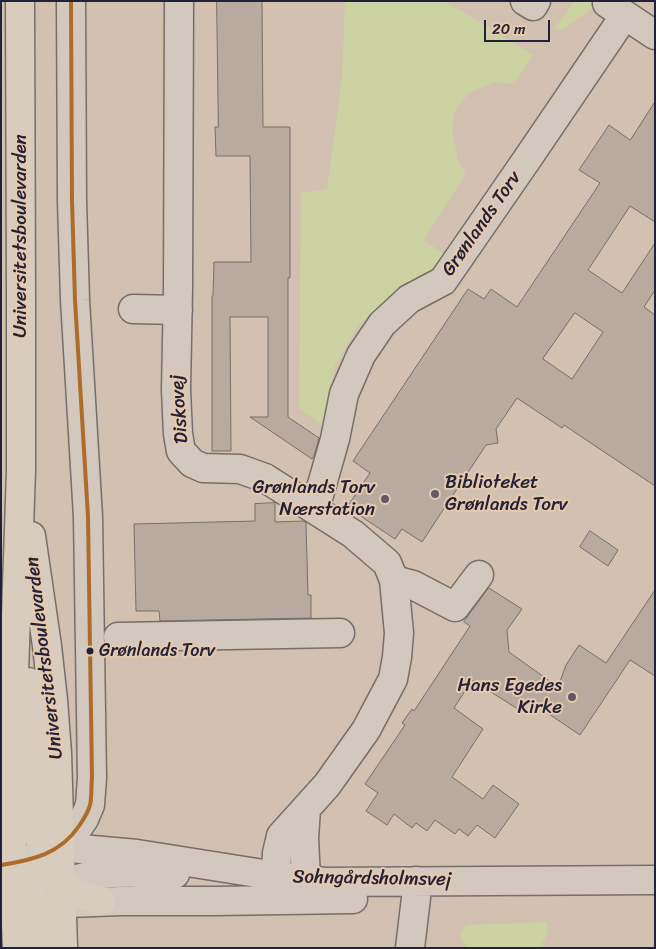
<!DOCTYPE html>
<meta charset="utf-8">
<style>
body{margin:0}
#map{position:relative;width:656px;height:949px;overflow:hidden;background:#d2c1b0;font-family:Sriracha,sans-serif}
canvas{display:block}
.frame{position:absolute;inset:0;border:2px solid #22223b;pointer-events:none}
.scale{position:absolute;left:484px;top:20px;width:66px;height:22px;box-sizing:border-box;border:2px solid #22223b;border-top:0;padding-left:6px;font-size:15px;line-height:18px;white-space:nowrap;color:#22223b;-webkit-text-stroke:4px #e5c9ac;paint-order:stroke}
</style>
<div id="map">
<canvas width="656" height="949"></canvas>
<div class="frame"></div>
<div class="scale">20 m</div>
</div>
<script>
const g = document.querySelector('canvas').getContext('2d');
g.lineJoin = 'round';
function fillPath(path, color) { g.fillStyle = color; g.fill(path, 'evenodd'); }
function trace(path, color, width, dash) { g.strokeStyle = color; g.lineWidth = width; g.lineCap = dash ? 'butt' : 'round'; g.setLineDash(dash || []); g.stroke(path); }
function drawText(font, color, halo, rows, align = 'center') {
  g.font = font + ' Sriracha,sans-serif'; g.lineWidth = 4; g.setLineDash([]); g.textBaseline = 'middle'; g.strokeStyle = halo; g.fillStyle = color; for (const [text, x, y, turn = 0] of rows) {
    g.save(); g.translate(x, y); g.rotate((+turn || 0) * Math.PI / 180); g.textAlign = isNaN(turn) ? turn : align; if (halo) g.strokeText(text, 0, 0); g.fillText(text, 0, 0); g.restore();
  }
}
const green = new Path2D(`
 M345,1H445L533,55L514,84L495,82L469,93L455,110L452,131L458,160L466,173L424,240L448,257L442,268L418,277L393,295L359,324L335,366L323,426L299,408L301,193L327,189L342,79Z
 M575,1H602L564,29H554Z
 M547,922L548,933L539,948H468L459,936L466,925Z`);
const building = new Path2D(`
 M217,1H262L263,127H290V278H288V417L319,438L314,456L312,459L250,417H268V317H230L231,451H212V296H213L214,262H251L250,156H216L215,127H218Z
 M655,102V222L630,206L588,270L622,293L655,243V290L644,307L655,315V486L564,425L562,428L517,398L496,429L498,443L486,445L422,542L402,529L395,539L347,507L370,473L353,461L468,289L484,299L491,289L517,307L600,183L579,170L609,125L630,140ZM575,313L603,332L572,379L543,359Z
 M275,503V522L304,521L306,523L308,595H311V618L160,621L159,611H136L134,524L255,521V504Z
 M590,531L618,550L608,566L580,547Z
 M489,588L522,609L507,630L509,652L558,687L566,665L579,645L606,663L655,590V676L630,660L580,735L528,700L521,711L472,680L454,708L483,729L452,777L483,799L493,785L519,804L495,838L477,825L468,836L459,829L455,834L435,820L427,831L416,823L412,828L394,814L387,825L366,811L378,793L365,784L405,725L402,723L412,709L414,711L470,626L464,622Z`);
const minor = new Path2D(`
 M179,1L178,289L176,390L178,434L181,451L192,463L203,468L240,469L265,478L353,534L387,563L394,580L399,633L397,657L393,679L366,730L327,785L281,836L277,853L276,876L290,900
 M525,1L533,6L536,1
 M607,3L655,35
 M133,309L178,310
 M315,509L335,439L344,394L361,355L382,324L409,299L443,281L530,155L625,15
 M394,580L413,585L455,607L479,575
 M118,637L340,633
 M48,846L137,854L276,876L325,882L655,880
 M1,865L14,863L36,858L60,847L73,835L84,819L90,805L92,778L88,517L75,300L72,201L71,1
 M295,893L306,879L304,838L306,809
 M45,895C86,866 127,873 175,874
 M1,906L16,905L121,901H215L353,899
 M410,948L416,898V881`);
const major = new Path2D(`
 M31,536L47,646L53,700L57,753L63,948
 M28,682C30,705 32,728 33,751C35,786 32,861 63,885C74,894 88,897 101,901
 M21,873C35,894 41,922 41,948
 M17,948L10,788L21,471V296L20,1`);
const bus1 = new Path2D(`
 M1,865C33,860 60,854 79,826C83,820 88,813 90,805C92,797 91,787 92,778L88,517L75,300L72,201L71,1`);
const markers = [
 [435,494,5,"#605a64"],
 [385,499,5,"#605a64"],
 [90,651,4.5,"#22223b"],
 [572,697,5,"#605a64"]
];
const busNames = [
 ["Grønlands Torv",99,651]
];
const streetNames = [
 ["Grønlands Torv",482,224,-55],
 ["Universitetsboulevarden",21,236,-90],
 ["Diskovej",180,409,-94],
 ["Universitetsboulevarden",45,658,-97],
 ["Sohngårdsholmsvej",372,879,1]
];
const poiNames = [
 ["Biblioteket",445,483,"left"],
 ["Grønlands Torv",445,505,"left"],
 ["Grønlands Torv",375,488],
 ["Nærstation",375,510],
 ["Hans Egedes",562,686],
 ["Kirke",562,708]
];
fillPath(green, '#ccd2a2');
fillPath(building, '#b8aa9e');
trace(building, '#766e6b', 1);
trace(minor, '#766e6b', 31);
trace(major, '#766e6b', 31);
trace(minor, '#d2c8bd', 28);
trace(major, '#d8ccbe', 28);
trace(bus1, '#ad6d29', 4);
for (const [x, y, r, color] of markers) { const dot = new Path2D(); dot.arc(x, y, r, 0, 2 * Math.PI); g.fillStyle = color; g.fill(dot); trace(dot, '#e5c9ac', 2); }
drawText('18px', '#22223b', '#e5c9ac', busNames, 'left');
drawText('19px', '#22223b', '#e5c9ac', streetNames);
drawText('19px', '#22223b', '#e5c9ac', poiNames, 'right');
</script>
